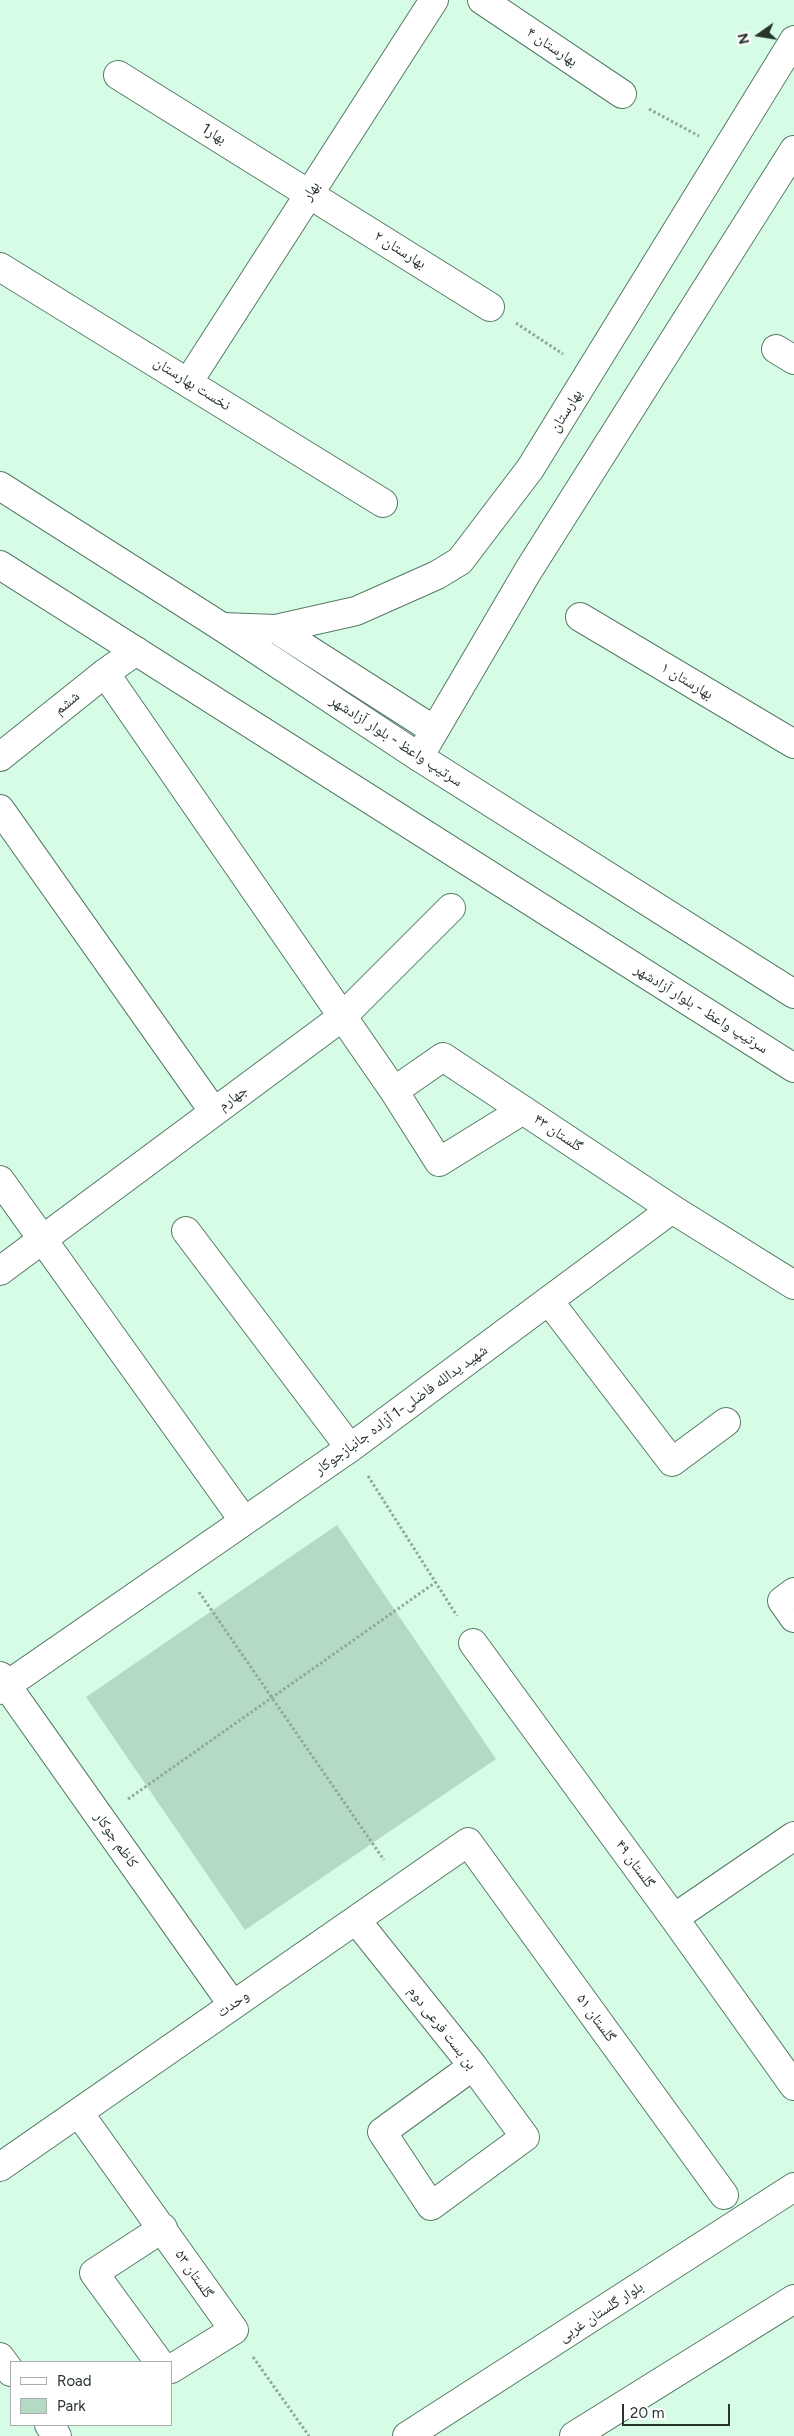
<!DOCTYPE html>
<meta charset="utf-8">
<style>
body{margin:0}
#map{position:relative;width:794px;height:2436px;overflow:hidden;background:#d6fce6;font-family:Figtree,sans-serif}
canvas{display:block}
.legend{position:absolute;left:10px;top:2361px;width:162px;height:65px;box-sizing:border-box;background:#fff;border:1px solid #a8aeab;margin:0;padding:6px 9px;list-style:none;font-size:15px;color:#26342c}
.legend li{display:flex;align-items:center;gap:10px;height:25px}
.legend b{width:25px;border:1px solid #a8aeab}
.north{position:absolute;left:734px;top:10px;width:50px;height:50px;-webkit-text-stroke:4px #fff;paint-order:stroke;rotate:257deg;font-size:14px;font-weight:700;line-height:20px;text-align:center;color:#26342c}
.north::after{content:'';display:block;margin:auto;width:18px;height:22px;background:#26342c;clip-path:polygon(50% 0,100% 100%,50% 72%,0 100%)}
.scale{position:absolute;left:622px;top:2404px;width:108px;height:22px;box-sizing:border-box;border:2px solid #26342c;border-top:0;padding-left:6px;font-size:15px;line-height:18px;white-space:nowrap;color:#26342c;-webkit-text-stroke:4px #fff;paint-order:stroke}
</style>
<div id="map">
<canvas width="794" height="2436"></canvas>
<ul class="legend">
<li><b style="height:6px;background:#fff"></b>Road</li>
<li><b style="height:14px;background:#b5dac4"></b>Park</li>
</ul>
<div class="north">N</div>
<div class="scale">20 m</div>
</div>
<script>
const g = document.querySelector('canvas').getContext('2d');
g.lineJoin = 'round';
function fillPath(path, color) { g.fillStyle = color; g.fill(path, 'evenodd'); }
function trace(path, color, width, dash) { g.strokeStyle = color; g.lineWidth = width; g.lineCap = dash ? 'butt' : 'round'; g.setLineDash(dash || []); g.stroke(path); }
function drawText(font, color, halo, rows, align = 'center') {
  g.font = font + ' Figtree,"Noto Naskh Arabic",sans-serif'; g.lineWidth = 4; g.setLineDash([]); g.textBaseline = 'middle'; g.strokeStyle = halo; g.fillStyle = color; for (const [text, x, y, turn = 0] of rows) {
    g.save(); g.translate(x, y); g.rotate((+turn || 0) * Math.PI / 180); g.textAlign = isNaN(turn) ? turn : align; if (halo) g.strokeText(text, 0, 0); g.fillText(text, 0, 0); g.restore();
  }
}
const green = new Path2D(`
 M337,1525L496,1759L245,1930L86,1697Z`);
const path = new Path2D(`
 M649,109L699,136
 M516,323L563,354
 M368,1476L457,1616
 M199,1592L384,1860
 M128,1799L436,1582
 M253,2357L309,2436`);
const minor = new Path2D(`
 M482,0L622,94
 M118,75L490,307
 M0,267L383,503
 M776,349L794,360
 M189,381L434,0
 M580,617L794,744
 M105,673L394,1091
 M0,757L105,673L136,651
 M0,809L214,1112
 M523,1110L439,1162L394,1091L443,1057L672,1209
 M0,1180L244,1521
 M186,1231L350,1448
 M0,1271L342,1017L451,908
 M549,1301L672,1462L726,1422
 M794,1592L782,1601L794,1618
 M473,1643L674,1918L794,2086
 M0,1676L232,2004
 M0,1690L350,1448L672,1209L794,1285
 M674,1918L794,1836
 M356,1920L473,2066L525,2137L431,2206L382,2132L473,2066
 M79,2113L234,2330L171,2369
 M0,2167L468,1842L724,2195
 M0,2357L11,2372
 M159,2362L94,2273L163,2228
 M49,2425L57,2436`);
const tertiary = new Path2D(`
 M222,627L276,629L356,611L437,575L460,561L530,469L794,40
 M276,629L434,730
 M419,757L528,571L794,150`);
const secondary = new Path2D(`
 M0,486L222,627L419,757L794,994
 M0,565L794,1068
 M407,2436L794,2187
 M574,2436L794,2299`);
const streetNames = [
 ["بهارستان ۴",552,47,34],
 ["بهار1",214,134,32],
 ["بهار",311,191,-57],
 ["بهارستان ۲",400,250,32],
 ["نخست بهارستان",192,384,32],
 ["بهارستان",566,411,-58],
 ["بهارستان ۱",687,681,31],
 ["ششم",67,703,-39],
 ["سرتیپ واعظ - بلوار آزادشهر",396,741,33],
 ["سرتیپ واعظ - بلوار آزادشهر",701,1009,32],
 ["جهارم",233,1098,-36],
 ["گلستان ۴۳",558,1133,34],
 ["شهید یدالله فاضلی-1 آزاده جانبازجوکار",401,1410,-36],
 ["کاظم جوکار",116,1840,55],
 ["گلستان ۴۹",635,1864,54],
 ["وحدت",233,2004,-35],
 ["گلستان ۵۱",596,2018,54],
 ["بن بست فرعی دوم",442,2028,52],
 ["گلستان ۵۳",194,2274,55],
 ["بلوار گلستان غربی",601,2312,-33]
];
fillPath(green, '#b5dac4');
trace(minor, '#567966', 30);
trace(tertiary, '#567966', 30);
trace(secondary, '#567966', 30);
trace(path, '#8da998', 3, [2.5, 2.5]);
trace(minor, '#fff', 28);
trace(tertiary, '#fff', 28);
trace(secondary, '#fff', 28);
drawText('15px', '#26342c', '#fff', streetNames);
</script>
